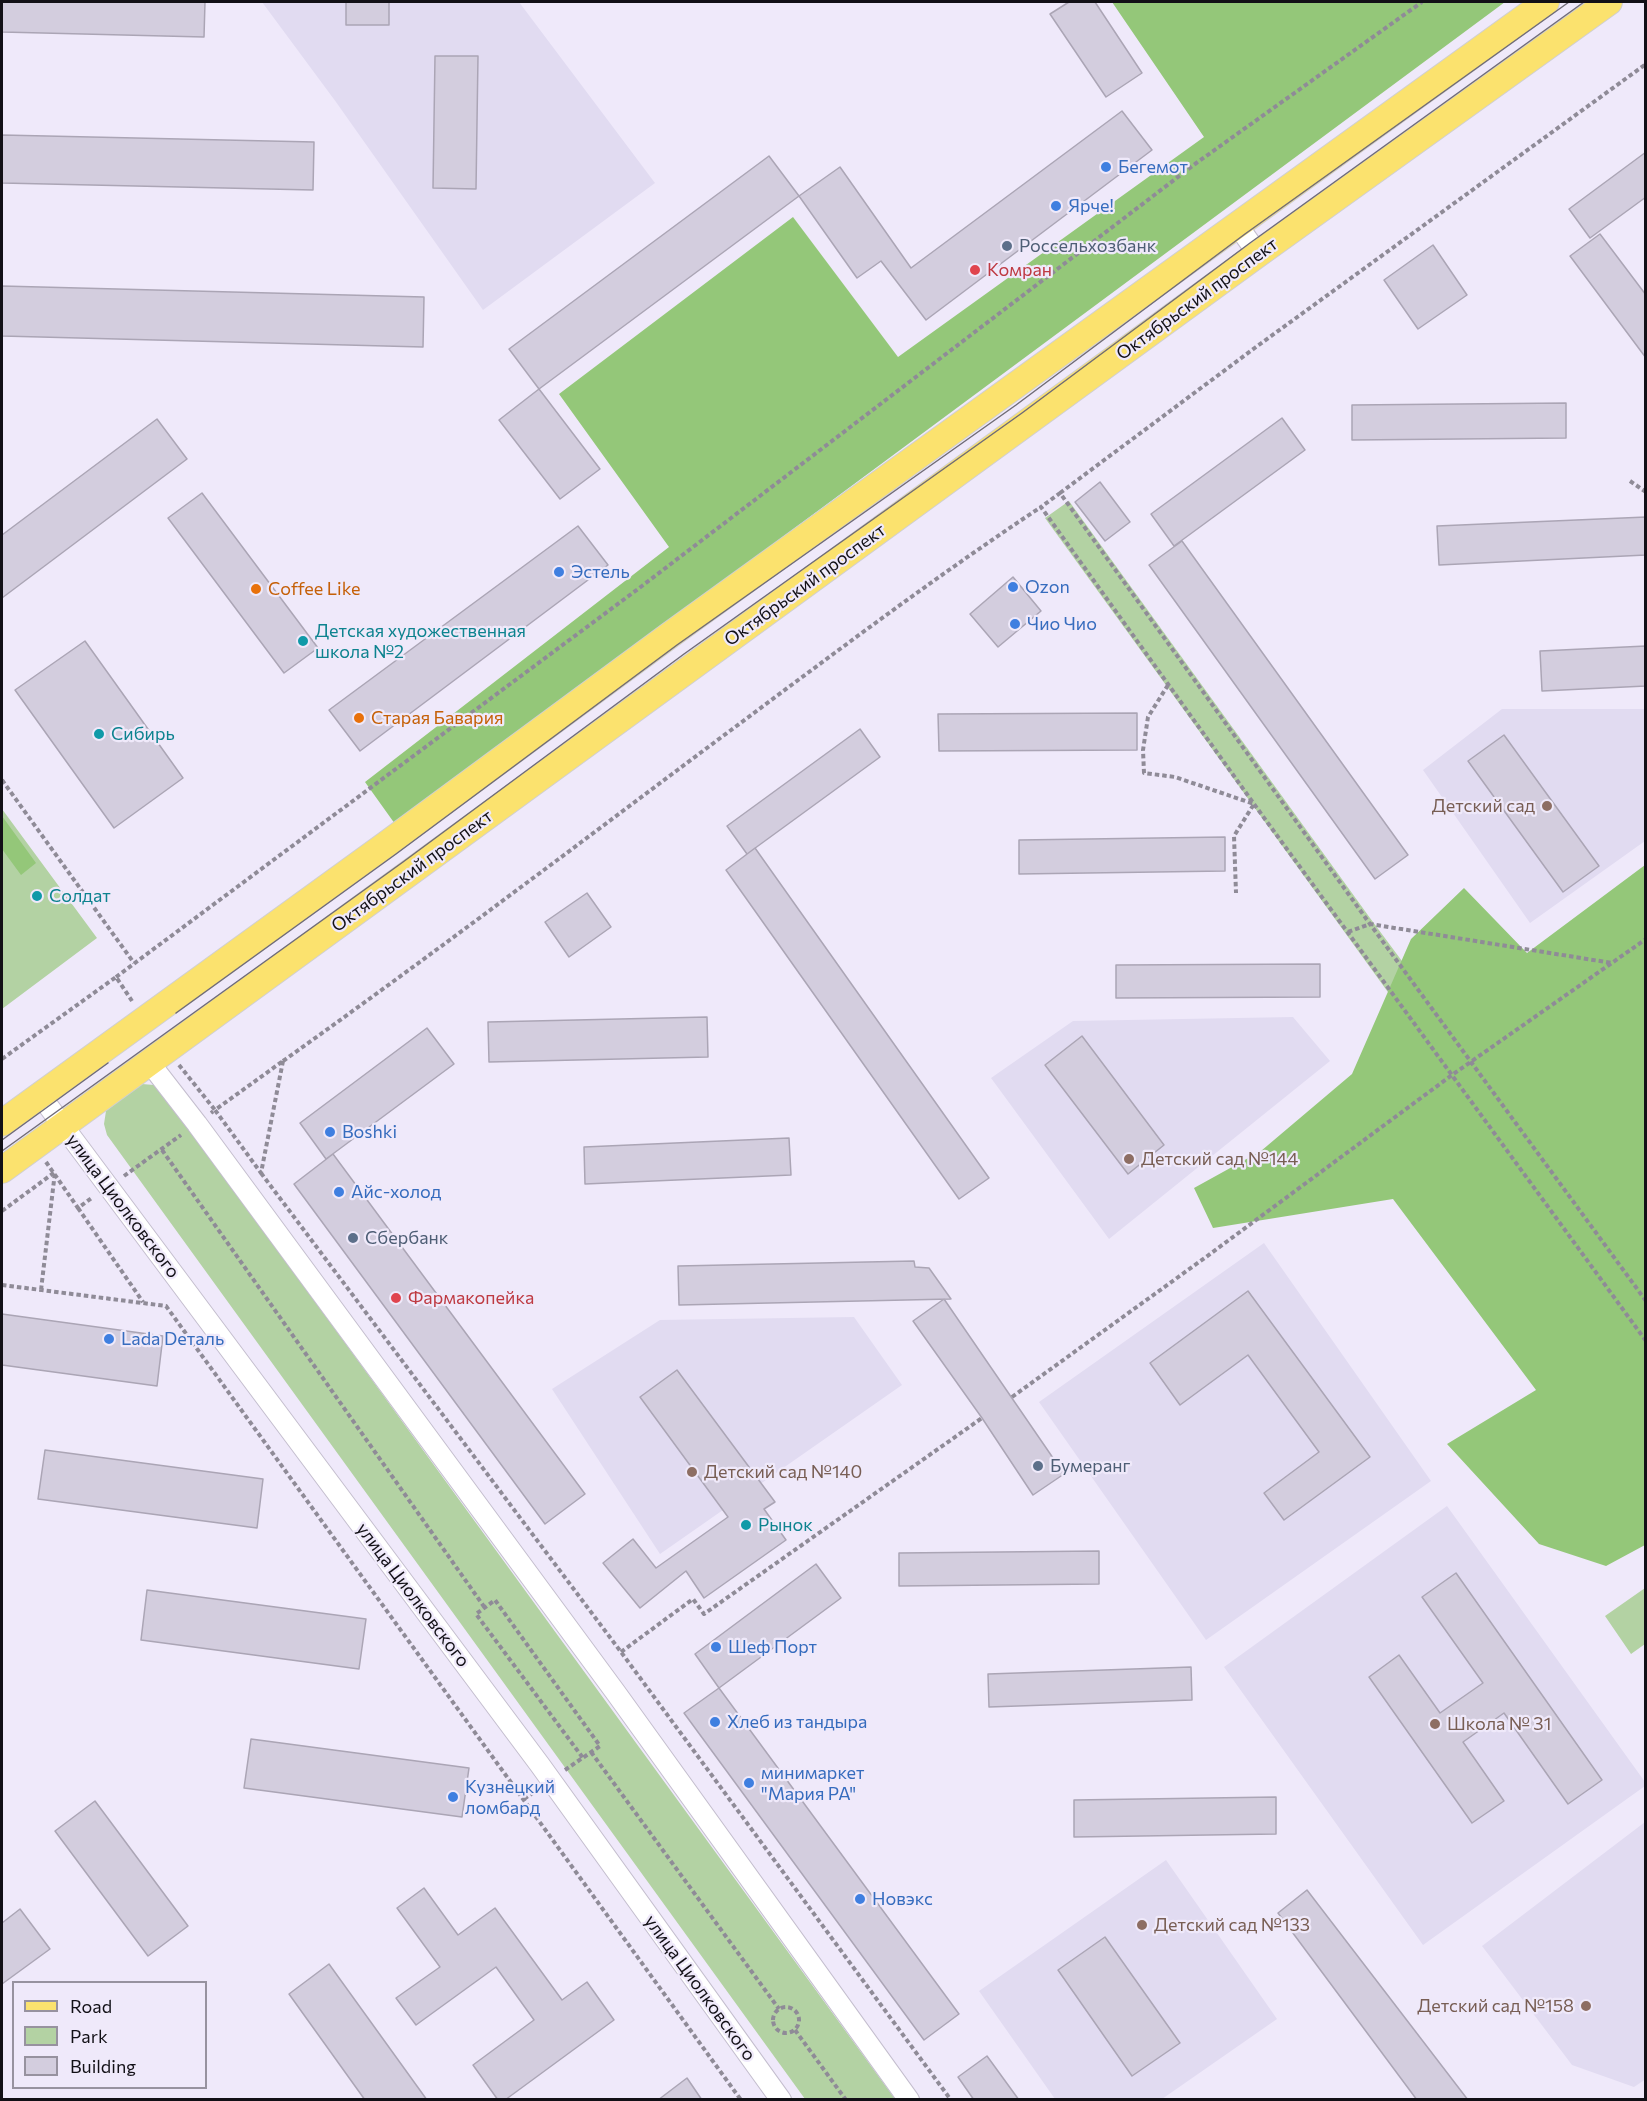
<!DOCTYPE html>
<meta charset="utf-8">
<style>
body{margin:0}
#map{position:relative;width:1647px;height:2101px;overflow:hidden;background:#efe9fa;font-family:Commissioner,sans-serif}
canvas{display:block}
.frame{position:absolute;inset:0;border:3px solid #121016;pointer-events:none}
.legend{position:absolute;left:12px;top:1981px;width:195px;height:108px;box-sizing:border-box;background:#efe9fa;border:2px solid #97929f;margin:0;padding:8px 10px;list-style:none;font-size:18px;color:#121016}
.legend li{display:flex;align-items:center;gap:12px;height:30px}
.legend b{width:30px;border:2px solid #97929f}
</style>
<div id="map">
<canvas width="1647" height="2101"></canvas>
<div class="frame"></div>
<ul class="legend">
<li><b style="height:8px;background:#fbe26e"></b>Road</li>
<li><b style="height:16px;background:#b3d2a3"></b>Park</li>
<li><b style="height:16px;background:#d3cdde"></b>Building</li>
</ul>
</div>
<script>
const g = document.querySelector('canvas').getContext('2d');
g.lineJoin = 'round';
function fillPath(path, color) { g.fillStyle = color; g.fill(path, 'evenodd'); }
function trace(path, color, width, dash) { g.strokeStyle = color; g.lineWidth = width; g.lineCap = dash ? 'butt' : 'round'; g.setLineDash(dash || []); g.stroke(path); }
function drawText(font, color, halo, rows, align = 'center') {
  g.font = font + ' Commissioner,sans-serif'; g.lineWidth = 4.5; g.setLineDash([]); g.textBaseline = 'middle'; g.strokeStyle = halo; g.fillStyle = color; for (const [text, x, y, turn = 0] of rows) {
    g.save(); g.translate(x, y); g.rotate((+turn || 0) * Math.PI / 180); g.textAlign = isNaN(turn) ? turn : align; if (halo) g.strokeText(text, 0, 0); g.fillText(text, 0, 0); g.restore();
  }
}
const education = new Path2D(`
 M262,2H519L655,183L483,310L336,102Z
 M1502,709H1645V841L1530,923L1423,770Z
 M1293,1017L1330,1061L1109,1239L991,1078L1073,1021Z
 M1264,1243L1431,1481L1206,1640L1039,1402Z
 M854,1317L902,1385L660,1554L552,1389L660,1320Z
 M1447,1506L1645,1782V1786L1423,1945L1224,1667Z
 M1645,1822L1646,2079L1634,2087L1572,2065L1482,1946Z
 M1166,1860L1277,2019L1162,2099H1055L979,1991Z`);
const green = new Path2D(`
 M1069,501L1370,918L1471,1054L1445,1071L1045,518Z
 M2,809L97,938L2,1009Z
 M142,1084L154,1085L164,1094L895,2099H805L107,1135L104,1124L106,1111L135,1087Z
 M1645,1588V1644L1631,1654L1605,1616Z`);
const forest = new Path2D(`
 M1112,2H1505L395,824L365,782L669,547L559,394L793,217L898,357L1204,137Z
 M2,816L36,863L21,875L2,849Z
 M1645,865V1545L1606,1566L1539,1544L1447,1444L1536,1390L1393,1199L1213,1228L1194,1188L1261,1151L1352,1074L1411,939L1464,888L1527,953Z`);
const building = new Path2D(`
 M2,2H205L204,37L2,32Z
 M346,2H389V25H346Z
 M1069,2H1095L1142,73L1106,97L1050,14Z
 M435,56H478L476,189L433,188Z
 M1122,111L1152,150L926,320L881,261L857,278L799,196L840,167L911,268Z
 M2,135L314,142L313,190L2,183Z
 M1646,152V197L1590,238L1569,209Z
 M769,156L799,196L539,389L509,349Z
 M1600,234L1646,295V358L1570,256Z
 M1433,245L1467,295L1418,329L1384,280Z
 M2,286L424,297L423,347L2,336Z
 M539,389L600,469L560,499L499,420Z
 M1566,403V438L1352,440V405Z
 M1282,418L1305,450L1174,546L1151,514Z
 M157,419L187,459L2,598V535Z
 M1100,482L1130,522L1105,541L1075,502Z
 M202,493L318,648L284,673L168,518Z
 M1646,517V555L1439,565L1437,526Z
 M578,526L608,565L360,751L329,710Z
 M1182,541L1408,855L1375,879L1149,565Z
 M1013,577L1041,611L998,647L970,614Z
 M85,641L183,778L114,828L15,690Z
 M1646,646V686L1542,691L1540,651Z
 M1137,713V750L939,751L938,714Z
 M860,729L880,757L747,854L727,826Z
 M1504,735L1599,866L1563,892L1468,761Z
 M1225,837V871L1019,874V840Z
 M755,848L989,1178L959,1199L726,870Z
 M587,893L611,927L569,957L545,922Z
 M1320,964V997L1116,998V965Z
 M707,1017L708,1057L489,1062L488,1022Z
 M427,1028L454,1064L326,1159L300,1123Z
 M1082,1036L1164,1145L1128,1174L1045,1065Z
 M789,1138L791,1175L585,1184L584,1147Z
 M333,1154L585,1494L545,1524L294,1184Z
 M914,1261L915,1267L929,1268L951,1299L679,1305L678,1266Z
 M1248,1291L1370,1457L1284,1520L1264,1493L1319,1452L1248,1355L1180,1405L1150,1363Z
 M944,1299L1064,1474L1033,1495L982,1418L913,1321Z
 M2,1314L163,1336L157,1386L2,1365Z
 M677,1370L775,1502L764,1509L786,1540L704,1598L686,1571L640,1608L603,1563L633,1539L656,1568L728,1517L640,1397Z
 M45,1450L263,1479L257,1528L38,1499Z
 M1099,1551V1584L899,1586V1553Z
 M816,1564L841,1598L719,1688L695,1654Z
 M1456,1573L1602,1780L1568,1804L1504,1713L1463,1742L1504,1801L1472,1823L1369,1677L1399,1655L1440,1713L1483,1683L1422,1597Z
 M147,1590L366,1619L359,1669L141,1640Z
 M1191,1667L1192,1700L989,1707L988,1674Z
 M719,1688L959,2014L924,2040L684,1713Z
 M251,1739L469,1768L462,1817L244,1788Z
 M1276,1797V1834L1074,1837V1800Z
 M95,1801L188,1926L148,1956L55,1831Z
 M424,1888L458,1935L495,1908L562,2000L587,1982L614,2020L505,2100H498L473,2065L534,2020L496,1967L416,2025L396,1998L440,1967L397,1908Z
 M1307,1890L1468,2100H1417L1278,1913Z
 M20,1909L50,1949L2,1984V1923Z
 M1105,1937L1180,2043L1132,2076L1058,1970Z
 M329,1964L427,2100H365L289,1994Z
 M987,2056L1019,2100H974L958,2077Z
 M687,2078L702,2100H658Z`);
const path = new Path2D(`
 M1630,481L1646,492
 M1060,493L1256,347L1646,64
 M1168,685L1148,717L1143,750L1144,773L1175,777L1254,804L1234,836L1236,893
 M2,780L134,963
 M1348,932L1370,924L1612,963
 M116,977L638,589L1195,164L1422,2
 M2,1059L116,977L132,1001
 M283,1061C432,955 577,845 723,736C828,658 932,579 1041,507
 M283,1061L261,1173L215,1110Z
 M179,1065L215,1110L211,1113
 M162,1150L485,1608
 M46,1162L78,1208L93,1197
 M261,1173L621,1652L951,2100
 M124,1176L181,1135
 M78,1208L143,1302
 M2,1211L55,1172L41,1290
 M2,1285L166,1306L741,2100
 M1646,1301L1370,924L1060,493L1041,507L1254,804L1646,1341
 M1012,1397L1206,1257L1452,1075L1646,939
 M621,1652L693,1599L704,1614L982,1418
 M591,1752L779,2009
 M565,1770L600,1746L495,1600L476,1614L583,1758
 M524,1799L537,1790
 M773 2020a13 13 0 1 1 26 0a13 13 0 1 1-26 0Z
 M795,2030L846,2100`);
const minor = new Path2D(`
 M1238,226L1258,254
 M149,1062L197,1124L616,1693L909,2100
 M40,1095L540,1765L781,2100`);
const major = new Path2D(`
 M2,1123L388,843L670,635L1546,2
 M2,1170L1258,254L1609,2`);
const tram = new Path2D(`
 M176,1013L396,854L677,645L1016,405L1245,234L1569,2
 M2,1140L108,1063
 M2,1151L403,862L684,654L1022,413L1250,243L1584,2`);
const markers = [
 [1106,167,6,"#3f7fe0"],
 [1056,206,6,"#3f7fe0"],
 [1007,246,6,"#5c6f8a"],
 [975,270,6,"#e0444e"],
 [559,572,6,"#3f7fe0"],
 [1013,587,6,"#3f7fe0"],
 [256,589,6,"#e8710a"],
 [1015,624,6,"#3f7fe0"],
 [303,641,6,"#0f9aa8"],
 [359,718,6,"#e8710a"],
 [99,734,6,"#0f9aa8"],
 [1547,806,6,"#8d6e63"],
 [37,896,6,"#0f9aa8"],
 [330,1132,6,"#3f7fe0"],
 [1129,1159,6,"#8d6e63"],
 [339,1192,6,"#3f7fe0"],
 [353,1238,6,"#5c6f8a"],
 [396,1298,6,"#e0444e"],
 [109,1339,6,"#3f7fe0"],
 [1038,1466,6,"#5c6f8a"],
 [692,1472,6,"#8d6e63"],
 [746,1525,6,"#0f9aa8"],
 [716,1647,6,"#3f7fe0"],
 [715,1722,6,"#3f7fe0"],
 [1435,1724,6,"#8d6e63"],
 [749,1783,6,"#3f7fe0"],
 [453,1797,6,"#3f7fe0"],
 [860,1899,6,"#3f7fe0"],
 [1142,1925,6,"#8d6e63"],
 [1586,2006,6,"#8d6e63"]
];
const shopNames = [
 ["Бегемот",1118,167],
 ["Ярче!",1068,206],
 ["Эстель",571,572],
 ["Ozon",1025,587],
 ["Чио Чио",1027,624],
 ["Boshki",342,1132],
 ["Айс-холод",351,1192],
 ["Lada Dеталь",121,1339],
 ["Шеф Порт",728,1647],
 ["Хлеб из тандыра",727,1722],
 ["минимаркет",761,1773],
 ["\"Мария РА\"",761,1794],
 ["Кузнецкий",465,1787],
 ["ломбард",465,1808],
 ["Новэкс",872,1899]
];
const serviceNames = [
 ["Россельхозбанк",1019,246],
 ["Сбербанк",365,1238],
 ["Бумеранг",1050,1466]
];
const healthNames = [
 ["Комран",987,270],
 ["Фармакопейка",408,1298]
];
const streetNames = [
 ["Октябрьский проспект",1197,299,-36],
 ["Октябрьский проспект",805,585,-36],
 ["Октябрьский проспект",412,871,-36],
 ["улица Циолковского",123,1206,53],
 ["улица Циолковского",413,1595,53],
 ["улица Циолковского",700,1988,54]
];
const foodNames = [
 ["Coffee Like",268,589],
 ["Старая Бавария",371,718]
];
const cultureNames = [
 ["Детская художественная",315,631],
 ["школа №2",315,652],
 ["Сибирь",111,734],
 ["Солдат",49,896],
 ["Рынок",758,1525]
];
const educationNames = [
 ["Детский сад",1535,806,"right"],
 ["Детский сад №144",1141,1159],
 ["Детский сад №140",704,1472],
 ["Школа № 31",1447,1724],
 ["Детский сад №133",1154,1925],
 ["Детский сад №158",1574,2006,"right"]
];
fillPath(education, '#e1dbf1');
fillPath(green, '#b3d2a3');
fillPath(forest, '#94c779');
fillPath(building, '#d3cdde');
trace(building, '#aba5b5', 1.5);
trace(minor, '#c4bece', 22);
trace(major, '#d0cfd0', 28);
trace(path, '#8f8b97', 4, [4.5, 3]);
trace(minor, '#fff', 20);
trace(major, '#fbe26e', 26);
trace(tram, '#706c77', 1.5);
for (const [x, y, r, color] of markers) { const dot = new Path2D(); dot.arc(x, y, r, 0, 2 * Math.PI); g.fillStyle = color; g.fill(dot); trace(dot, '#efe9fa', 2); }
drawText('18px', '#366cbe', '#efe9fa', shopNames, 'left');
drawText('18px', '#4e5e75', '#efe9fa', serviceNames, 'left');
drawText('18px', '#be3a42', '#efe9fa', healthNames, 'left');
drawText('18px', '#121016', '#efe9fa', streetNames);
drawText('18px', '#c56008', '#efe9fa', foodNames, 'left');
drawText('18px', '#0d838f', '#efe9fa', cultureNames, 'left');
drawText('18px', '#785e54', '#efe9fa', educationNames, 'left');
</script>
